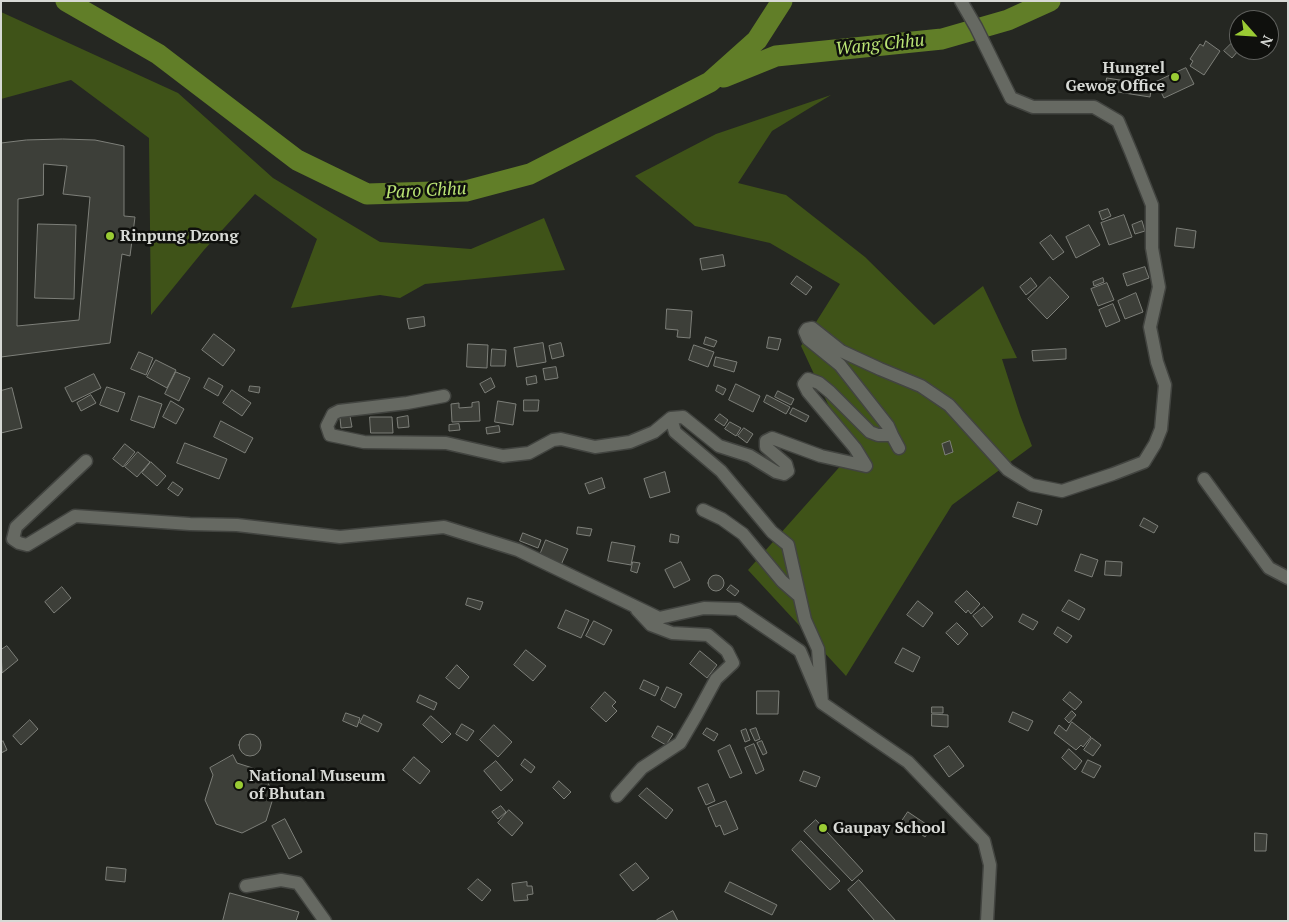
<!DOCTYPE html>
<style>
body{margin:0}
#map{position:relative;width:1289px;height:922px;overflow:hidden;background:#252722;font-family:"PT Serif",serif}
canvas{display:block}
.frame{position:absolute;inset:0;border:2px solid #d7d9d5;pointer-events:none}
.north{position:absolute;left:1229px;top:10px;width:50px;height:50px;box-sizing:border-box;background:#0f100d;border:1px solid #5f605d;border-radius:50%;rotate:116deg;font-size:14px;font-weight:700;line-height:20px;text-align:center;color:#d7d9d5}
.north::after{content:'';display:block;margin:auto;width:18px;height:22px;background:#9acb34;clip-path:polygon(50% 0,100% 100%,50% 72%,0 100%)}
</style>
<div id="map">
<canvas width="1289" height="922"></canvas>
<div class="frame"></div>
<div class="north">N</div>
</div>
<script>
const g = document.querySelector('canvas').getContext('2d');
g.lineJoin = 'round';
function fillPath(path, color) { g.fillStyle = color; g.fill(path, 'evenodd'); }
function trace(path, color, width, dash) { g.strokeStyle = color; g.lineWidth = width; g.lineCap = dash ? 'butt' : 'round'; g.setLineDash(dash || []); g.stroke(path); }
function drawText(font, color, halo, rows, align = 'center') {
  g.font = font + ' "PT Serif",serif'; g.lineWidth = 5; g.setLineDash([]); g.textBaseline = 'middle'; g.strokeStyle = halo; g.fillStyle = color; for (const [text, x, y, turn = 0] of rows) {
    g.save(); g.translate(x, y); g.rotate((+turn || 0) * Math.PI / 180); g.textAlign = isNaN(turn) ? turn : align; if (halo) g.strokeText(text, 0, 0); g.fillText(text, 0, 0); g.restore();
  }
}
const green = new Path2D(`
 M1,12L178,93L273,178L380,242L471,249L544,218L565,270L425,284L400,298L380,295L291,308L317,239L255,194L204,250L151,315L149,138L71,80L1,99Z
 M831,95L772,131L738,183L786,195L865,257L934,325L983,286L1017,358L1002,359L1020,415L1032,446L952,505L846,676L748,570L851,454L801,346L840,284L770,243L695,226L635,176L716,134Z`);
const river = new Path2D(`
 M66,1L158,54L297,160L367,194L466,191L530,174L710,82L757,40L782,1
 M724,77L776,56L942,39L1008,20L1050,1`);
const building = new Path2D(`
 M1206,41L1220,51L1204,75L1190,66L1193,61L1190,59L1200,44L1203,46Z
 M1231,44L1238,51L1232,58L1224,51Z
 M1186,68L1194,84L1164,98L1156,82Z
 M1107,78L1152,85L1150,97L1105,90Z
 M63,139L95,140L124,146V216L135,217L130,256L122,254L110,343L1,357V143L26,140ZM44,164L67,166L63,194L90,197L79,320L17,326L18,199L43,195Z
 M1108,209L1111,216L1102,220L1099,212Z
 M1124,215L1132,237L1109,245L1101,223Z
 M1142,221L1145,231L1135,234L1132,225Z
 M38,224L76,225L74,299L35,298Z
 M1089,225L1100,245L1076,258L1066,237Z
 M1177,228L1196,231L1194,248L1175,246Z
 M1051,235L1064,252L1053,260L1040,243Z
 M723,255L725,266L702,270L700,259Z
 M1145,267L1149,278L1127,286L1123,274Z
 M797,276L812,287L806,295L791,284Z
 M1050,277L1069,297L1047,319L1028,299Z
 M1031,278L1037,286L1026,295L1020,287Z
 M1103,278L1104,282L1094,286L1093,282Z
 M1107,283L1114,300L1098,306L1091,289Z
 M1136,293L1143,312L1125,319L1118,301Z
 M1113,304L1120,321L1106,327L1099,310Z
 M667,309L692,311L690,338L677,337L678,330L666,329Z
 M424,317L425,326L409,329L407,319Z
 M214,334L235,350L223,366L202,350Z
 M706,337L717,341L714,347L704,344Z
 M769,337L781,339L778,350L767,348Z
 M543,343L546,362L517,367L514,348Z
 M561,343L564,356L552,359L549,346Z
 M468,344L488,345L487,368L467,367Z
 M694,345L714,352L708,367L689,360Z
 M492,349L506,350L505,366H491Z
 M1066,349V359L1033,361L1032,351Z
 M139,352L153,358L146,375L131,369Z
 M716,357L737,362L734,372L714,366Z
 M156,360L176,370L167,388L147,377Z
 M556,367L558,378L545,380L543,369Z
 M176,372L190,378L179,401L165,394Z
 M94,374L101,388L72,402L65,388Z
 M536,376L537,383L527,385L526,378Z
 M209,378L223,386L218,396L204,388Z
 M491,378L495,387L485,393L480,384Z
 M736,384L760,396L753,412L729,400Z
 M718,385L726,389L723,395L716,391Z
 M250,386L260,387L259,393L249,391Z
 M107,387L125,393L118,412L100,405Z
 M12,388L22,428L1,433V391Z
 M232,390L251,403L242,416L223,403Z
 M778,391L794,399L791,405L775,397Z
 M91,395L96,403L81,411L77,403Z
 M767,395L790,407L786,414L764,402Z
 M139,396L162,404L154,428L131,420Z
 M524,400H539L538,411H524Z
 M171,401L184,409L176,424L163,417Z
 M498,401L516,404L513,425L495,422Z
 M479,402L480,421L452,422L451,404L459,403V408L472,407V403Z
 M793,408L809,416L806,422L790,414Z
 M720,414L728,420L724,426L715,420Z
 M350,416L352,427L341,428L340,418Z
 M408,416L409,427L398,428L397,418Z
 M370,417H392L393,433H371Z
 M221,421L253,438L245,453L214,437Z
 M730,422L741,428L736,436L725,429Z
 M459,424L460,430L449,431V425Z
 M499,426L500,432L487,434L486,428Z
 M744,428L753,434L747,443L738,436Z
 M950,441L953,452L945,455L942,444Z
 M185,443L227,459L219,479L177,463Z
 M125,444L135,452L123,467L113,459Z
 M138,452L150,462L137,477L125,467Z
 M151,462L166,476L157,486L142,473Z
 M665,472L670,492L650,498L644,479Z
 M602,478L605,488L589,494L585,484Z
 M173,482L183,489L178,496L168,489Z
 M1018,502L1042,510L1037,525L1013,517Z
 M1144,518L1158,526L1154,533L1140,526Z
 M578,527L592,529L590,536L577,534Z
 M523,533L541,540L538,548L520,541Z
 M671,534L679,536L678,543L670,542Z
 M546,540L568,549L561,565L540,555Z
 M612,542L635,546L631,565L608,561Z
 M1081,554L1098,560L1092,577L1075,571Z
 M1106,561L1122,562L1121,576L1105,575Z
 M633,562L640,563L637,573L631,571Z
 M681,562L690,580L674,588L665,570Z
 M708 583a8 8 0 1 1 16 0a8 8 0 1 1-16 0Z
 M731,585L739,591L735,596L727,590Z
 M62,587L71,598L54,613L45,602Z
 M967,591L980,604L971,614L968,610L966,613L955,602Z
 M468,598L483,602L480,610L466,605Z
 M1069,600L1085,609L1079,620L1062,611Z
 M918,601L933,613L923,627L907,615Z
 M984,607L993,617L982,627L973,616Z
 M566,610L589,620L581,638L558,628Z
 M1023,614L1038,622L1033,630L1019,622Z
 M594,621L612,630L604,645L586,636Z
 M957,623L968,634L958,645L946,633Z
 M1058,627L1072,636L1067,643L1054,634Z
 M7,646L18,660L2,673L1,650Z
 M903,648L920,657L913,672L895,663Z
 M526,650L546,666L533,681L514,665Z
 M700,651L717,665L707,678L690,664Z
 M457,665L469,677L459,689L446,678Z
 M644,680L659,687L655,696L640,689Z
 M667,687L682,694L675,708L661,700Z
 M757,691H779L778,714H757Z
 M605,692L616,702L612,706L617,711L606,722L591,708Z
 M1070,692L1082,702L1075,710L1063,700Z
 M420,695L437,703L434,710L417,702Z
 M932,707H943V713H932Z
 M1072,711L1076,715L1069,723L1065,719Z
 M1013,712L1033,721L1028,731L1009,722Z
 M346,713L360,718L357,727L343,721Z
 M932,714L948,715V727L932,726Z
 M364,715L382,724L378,732L360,723Z
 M431,716L451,734L442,743L423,725Z
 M30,720L38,729L21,745L13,736Z
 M1072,722L1091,737L1083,747L1081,745L1076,750L1054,733L1059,725L1066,731Z
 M462,724L474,731L467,741L456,734Z
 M494,725L512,742L498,757L480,740Z
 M658,726L673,734L666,745L652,737Z
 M707,728L718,734L714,741L703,734Z
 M756,728L760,739L755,741L750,730Z
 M746,729L750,740L745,742L741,731Z
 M239 745a11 11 0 1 1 22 0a11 11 0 1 1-22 0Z
 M1092,738L1101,745L1093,756L1084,750Z
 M3,741L7,750L1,753V743Z
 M762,741L767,753L763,755L757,743Z
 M754,744L764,770L756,774L745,748Z
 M730,745L742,773L730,778L718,751Z
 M949,746L964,766L949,777L934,756Z
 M1069,749L1082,761L1075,770L1062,758Z
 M233,755L237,763L262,771L274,795L266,821L242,833L216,824L205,800L213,775L210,768Z
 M414,757L430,771L420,784L403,770Z
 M525,759L535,767L531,773L521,765Z
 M1088,760L1101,766L1094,778L1082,772Z
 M496,761L513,780L501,791L484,771Z
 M804,771L820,777L816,787L800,781Z
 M559,781L571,792L564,799L553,788Z
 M708,784L715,801L706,805L698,788Z
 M647,788L673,810L666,819L639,796Z
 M726,801L738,829L724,835L720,825L716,827L708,808Z
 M501,806L506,812L498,819L492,812Z
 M509,810L523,823L512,836L498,823Z
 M908,812L932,828L925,837L902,821Z
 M285,819L302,852L289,859L272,826Z
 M816,820L863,871L852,881L804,831Z
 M1255,833L1267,834L1266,851H1255Z
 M801,841L840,881L830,890L792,850Z
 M636,863L649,878L633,891L620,875Z
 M107,867L126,869L125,882L106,880Z
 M478,879L491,890L482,901L468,889Z
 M859,880L896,921H875L848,890Z
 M527,882V886H532L533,894L527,895L528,900L514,901L512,884Z
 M730,882L777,905L772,915L725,892Z
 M230,893L299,912L296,921H223Z
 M673,911L678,921H658L657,920Z`);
const street = new Path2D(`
 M444,396L407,403L339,411L333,414L327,426L330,435L364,442L446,443L503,456L529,453L553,440L561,439L595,447L630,442L654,432L671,418
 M892,435L899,448
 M86,461L16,527L13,539L19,543L27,545L75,516L190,524L237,525L340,537L444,527L518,550L659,618L704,608L738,609L800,651L822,703L908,762L984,841L990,865L987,921
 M1204,479L1269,568L1288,578
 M703,510L722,519L743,534L782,581L798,595
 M822,703L818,649L805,620L788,545L772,532L721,471L675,432L671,418L683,417L719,446L750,456L776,472L784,474L788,471L786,464L766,447V441L772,438L821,456L866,466L855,448L808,392L804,384L808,379L819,383L830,392L870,432L878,435H892L888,426L840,365L808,339L805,332L807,329L812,328L841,351L880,369L921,386L949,405L1008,470L1032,485L1062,491L1113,474L1144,462L1155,444L1161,429L1165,385L1157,362L1150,327L1159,287L1152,248V205L1131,152L1118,121L1094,107H1033L1011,98L976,27L961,1
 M617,796L642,768L680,743L697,714L716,679L733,663L727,651L708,635L672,633L651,625L637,610
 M246,886L281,880L298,883L325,921`);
const markers = [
 [1175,77,5,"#9acb34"],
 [110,236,5,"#9acb34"],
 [239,785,5,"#9acb34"],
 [823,828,5,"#9acb34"]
];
const poiNames = [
 ["Hungrel",1165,68,"right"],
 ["Gewog Office",1165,86,"right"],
 ["Rinpung Dzong",120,236],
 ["National Museum",249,776],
 ["of Bhutan",249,794],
 ["Gaupay School",833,828]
];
const waterNames = [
 ["Wang Chhu",880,45,-6],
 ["Paro Chhu",426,191,-3]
];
fillPath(green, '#3f5318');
trace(river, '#617e28', 21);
fillPath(building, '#3d3f39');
trace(building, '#7d7f79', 1);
trace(street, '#424440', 15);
trace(street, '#666962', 12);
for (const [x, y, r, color] of markers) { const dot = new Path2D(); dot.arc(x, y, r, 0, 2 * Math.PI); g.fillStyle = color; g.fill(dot); trace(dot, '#0f100d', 2); }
drawText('bold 16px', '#d7d9d5', '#0f100d', poiNames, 'left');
drawText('italic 18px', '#bbe575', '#0f100d', waterNames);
</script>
